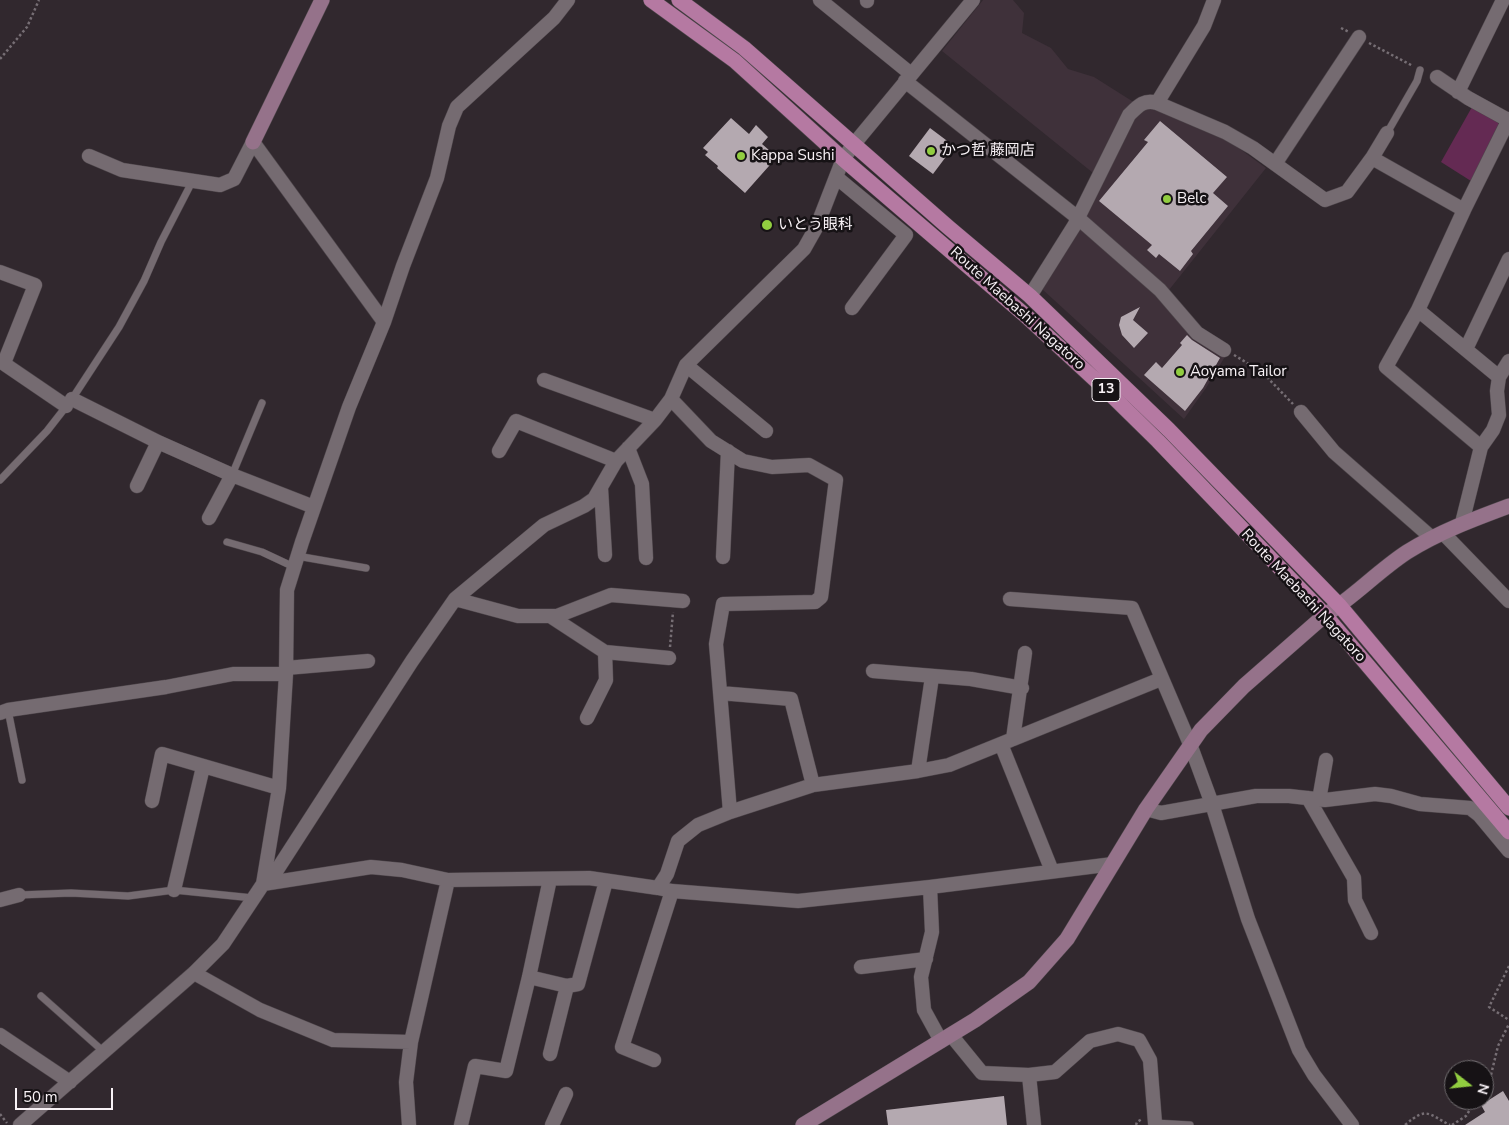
<!DOCTYPE html>
<meta charset="utf-8">
<style>
body{margin:0}
#map{position:relative;width:1509px;height:1125px;overflow:hidden;background:#31282e;font-family:"Nunito Sans",sans-serif}
canvas{display:block}
.north{position:absolute;left:1444px;top:1060px;width:50px;height:50px;box-sizing:border-box;background:#161215;border:1px solid #706c6f;border-radius:50%;rotate:106deg;font-size:14px;font-weight:700;line-height:20px;text-align:center;color:#f8f2f6}
.north::after{content:'';display:block;margin:auto;width:18px;height:22px;background:#91cd40;clip-path:polygon(50% 0,100% 100%,50% 72%,0 100%)}
.scale{position:absolute;left:15px;top:1088px;width:98px;height:22px;box-sizing:border-box;border:2px solid #f8f2f6;border-top:0;padding-left:6px;font-size:15px;line-height:18px;white-space:nowrap;color:#f8f2f6;-webkit-text-stroke:4px #161215;paint-order:stroke}
</style>
<div id="map">
<canvas width="1509" height="1125"></canvas>
<div class="north">N</div>
<div class="scale">50 m</div>
</div>
<script>
const g = document.querySelector('canvas').getContext('2d');
g.lineJoin = 'round';
function fillPath(path, color) { g.fillStyle = color; g.fill(path, 'evenodd'); }
function trace(path, color, width, dash) { g.strokeStyle = color; g.lineWidth = width; g.lineCap = dash ? 'butt' : 'round'; g.setLineDash(dash || []); g.stroke(path); }
function drawText(font, color, halo, rows, align = 'center') {
  g.font = font + ' "Nunito Sans","Noto Sans JP",sans-serif'; g.lineWidth = 5; g.setLineDash([]); g.textBaseline = 'middle'; g.strokeStyle = halo; g.fillStyle = color; for (const [text, x, y, turn = 0] of rows) {
    g.save(); g.translate(x, y); g.rotate((+turn || 0) * Math.PI / 180); g.textAlign = isNaN(turn) ? turn : align; if (halo) g.strokeText(text, 0, 0); g.fillText(text, 0, 0); g.restore();
  }
}
const built = new Path2D(`
 M983,0H1013L1024,13L1022,33L1051,48L1068,69L1094,77L1143,108L1166,112L1229,141L1266,168L1161,300L1226,355L1206,388L1184,419L1042,289L1103,181L942,51Z`);
const green = new Path2D(`
 M1472,107L1497,120L1499,125L1471,181L1441,162Z`);
const building = new Path2D(`
 M731,118L749,134L756,125L768,137L762,144L777,157L745,193L717,168L718,166L705,155L708,152L703,148Z
 M1160,121L1227,177L1213,193L1228,206L1191,251L1193,254L1180,271L1159,254L1156,258L1147,250L1152,245L1099,201L1148,142L1144,140Z
 M930,128L954,146L933,174L909,156Z
 M1140,307L1133,320L1148,333L1134,348L1122,335L1119,325L1121,317Z
 M1187,335L1192,340L1220,358L1203,388L1185,411L1144,375L1156,362L1162,368L1182,345L1180,343Z
 M1503,1091L1509,1101V1125H1465L1485,1112L1481,1105Z
 M1004,1096L1007,1125H888L886,1110Z`);
const path = new Path2D(`
 M1341,28L1349,32
 M1369,43L1413,66
 M0,59L27,27L39,0
 M1234,355L1262,372L1293,404
 M670,647L673,612
 M1509,966L1489,1007L1509,1020
 M1484,1088L1490,1079L1498,1046L1509,1024
 M0,1114L7,1123
 M1136,1125L1137,1122L1142,1119
 M1405,1125C1427,1106 1428,1114 1450,1125
 M1452,1125L1466,1116L1476,1100`);
const lane = new Path2D(`
 M1387,133L1417,81L1420,70
 M232,475L262,403
 M0,480L47,431L72,399L119,327L144,281L161,242L193,180
 M227,542L262,552L294,567
 M297,556L366,568
 M8,710L22,780
 M19,895L71,893L128,896L174,890L253,898
 M41,996L104,1052
 M1155,1123L1190,1125`);
const street = new Path2D(`
 M820,0L911,74
 M867,1V0
 M1437,77L1468,98L1508,120
 M905,81L1078,218L1160,290L1197,333L1224,350
 M1458,92L1503,0
 M1157,103L1204,26L1214,0
 M89,156L122,170L220,185L234,179L253,142L384,322
 M1372,158L1387,133
 M1275,164L1359,37
 M836,177L906,235L852,308
 M0,272L35,285L4,363
 M1030,296L1074,226L1129,115C1138,106 1144,99 1157,103L1225,132L1253,148L1325,200L1347,192L1372,158L1464,210
 M1418,310L1499,377
 M1466,349L1509,259
 M0,361L66,406
 M686,365L766,431
 M544,380L655,420
 M72,399L158,442L232,475L314,507
 M671,399L711,441L743,461L772,467L809,465L836,480L821,597L815,602L723,604L716,644L730,812
 M1301,412L1334,452L1432,538
 M1481,447L1386,367L1418,310L1464,210L1509,119
 M628,448L642,484L646,558
 M499,451L516,421L616,461
 M137,486L158,442
 M601,488L605,555
 M209,518L232,475
 M1462,523L1481,447L1493,430L1499,415L1497,391L1499,377L1509,361
 M1443,533L1509,601
 M723,557L728,451
 M455,599L518,616H557L611,595L683,601
 M1010,599L1132,608L1190,744L1212,804L1248,919L1299,1050L1314,1075L1352,1125
 M550,616L605,652L669,658
 M286,668L368,661
 M873,671L971,679L1022,688
 M720,693L791,699L813,785
 M0,713L8,710L166,687L233,674H286
 M587,718L606,680L605,652
 M1013,739L1025,653
 M1001,744L1052,871
 M918,771L932,677
 M1308,798L1354,878L1355,900L1371,933
 M1319,800L1326,760
 M152,801L162,754L279,788
 M1146,809L1161,813L1256,796H1289L1325,800L1375,794L1391,796L1420,804L1470,808L1479,815L1509,851
 M263,884L279,788L286,674L287,590L302,542L349,407L384,322L403,266L437,178L449,126L457,107L554,18L568,0
 M263,884L371,867L402,870L448,880L589,878L658,888L672,891L798,901L930,887L1113,864
 M930,887L932,932L921,977L924,1010L941,1041
 M658,888L667,874L678,841L698,825L730,812L813,785L918,771L949,765L1161,679
 M174,890L203,767
 M0,900L19,895
 M861,967L926,959
 M194,973L260,1010L333,1040L411,1042
 M529,977L567,986L578,984L606,881
 M0,1035L70,1082
 M951,1035L982,1073L1029,1075L1034,1125
 M550,1054L567,986
 M654,1060L622,1047L672,891
 M1029,1075L1055,1072L1090,1041L1118,1034L1139,1040L1150,1060L1155,1123
 M20,1125L194,973L223,944L263,884L277,870L412,661L455,599L544,525L584,506L594,499L616,461L655,420L671,399L686,365L804,249L817,226L843,159L854,144L973,0
 M409,1125L406,1082L411,1042L448,880
 M461,1125L475,1066L506,1071L529,977L550,879
 M552,1125L566,1094`);
const secondary = new Path2D(`
 M253,142L322,0
 M803,1125L975,1020L1029,982L1067,939L1146,809L1201,730L1244,686L1325,615C1354,597 1378,571 1407,552C1439,532 1474,519 1509,506`);
const primary = new Path2D(`
 M651,0L735,61L843,159L1026,316L1102,386L1158,441L1325,615L1509,832
 M679,0L744,48L948,227L1030,296L1169,430L1340,606L1509,808`);
const markers = [
 [931,151,5,"#91cd40"],
 [741,156,5,"#91cd40"],
 [1167,199,5,"#91cd40"],
 [767,225,6,"#91cd40"],
 [1180,372,5,"#91cd40"]
];
const shields = [
 [1106,390,28]
];
const shieldNames = [
 ["13",1106,390]
];
const poiNames = [
 ["かつ哲 藤岡店",941,151],
 ["Kappa Sushi",751,156],
 ["Belc",1177,199],
 ["いとう眼科",778,225],
 ["Aoyama Tailor",1190,372]
];
const streetNames = [
 ["Route Maebashi Nagatoro",1017,309,42],
 ["Route Maebashi Nagatoro",1303,596,47]
];
fillPath(built, '#3f313a');
fillPath(green, '#642a53');
fillPath(building, '#b4a9b0');
trace(lane, '#4f474c', 8);
trace(street, '#4f474c', 15);
trace(secondary, '#4f474c', 16);
trace(primary, '#4f474c', 16);
trace(path, '#766e74', 2.5, [2.5, 2.5]);
trace(lane, '#756b71', 7);
trace(street, '#756b71', 14);
trace(secondary, '#95728a', 15);
trace(primary, '#b579a2', 15);
for (const [x, y, r, color] of markers) { const dot = new Path2D(); dot.arc(x, y, r, 0, 2 * Math.PI); g.fillStyle = color; g.fill(dot); trace(dot, '#161215', 2); }
for (const [x, y, w] of shields) { const box = new Path2D(); box.roundRect(x - w / 2, y - 11.5, w, 23, 4); g.fillStyle = '#161215'; g.fill(box); trace(box, '#f8f2f6', 1); }
drawText('bold 14px', '#f8f2f6', null, shieldNames);
drawText('15px', '#f8f2f6', '#161215', poiNames, 'left');
drawText('15px', '#f8f2f6', '#161215', streetNames);
</script>
